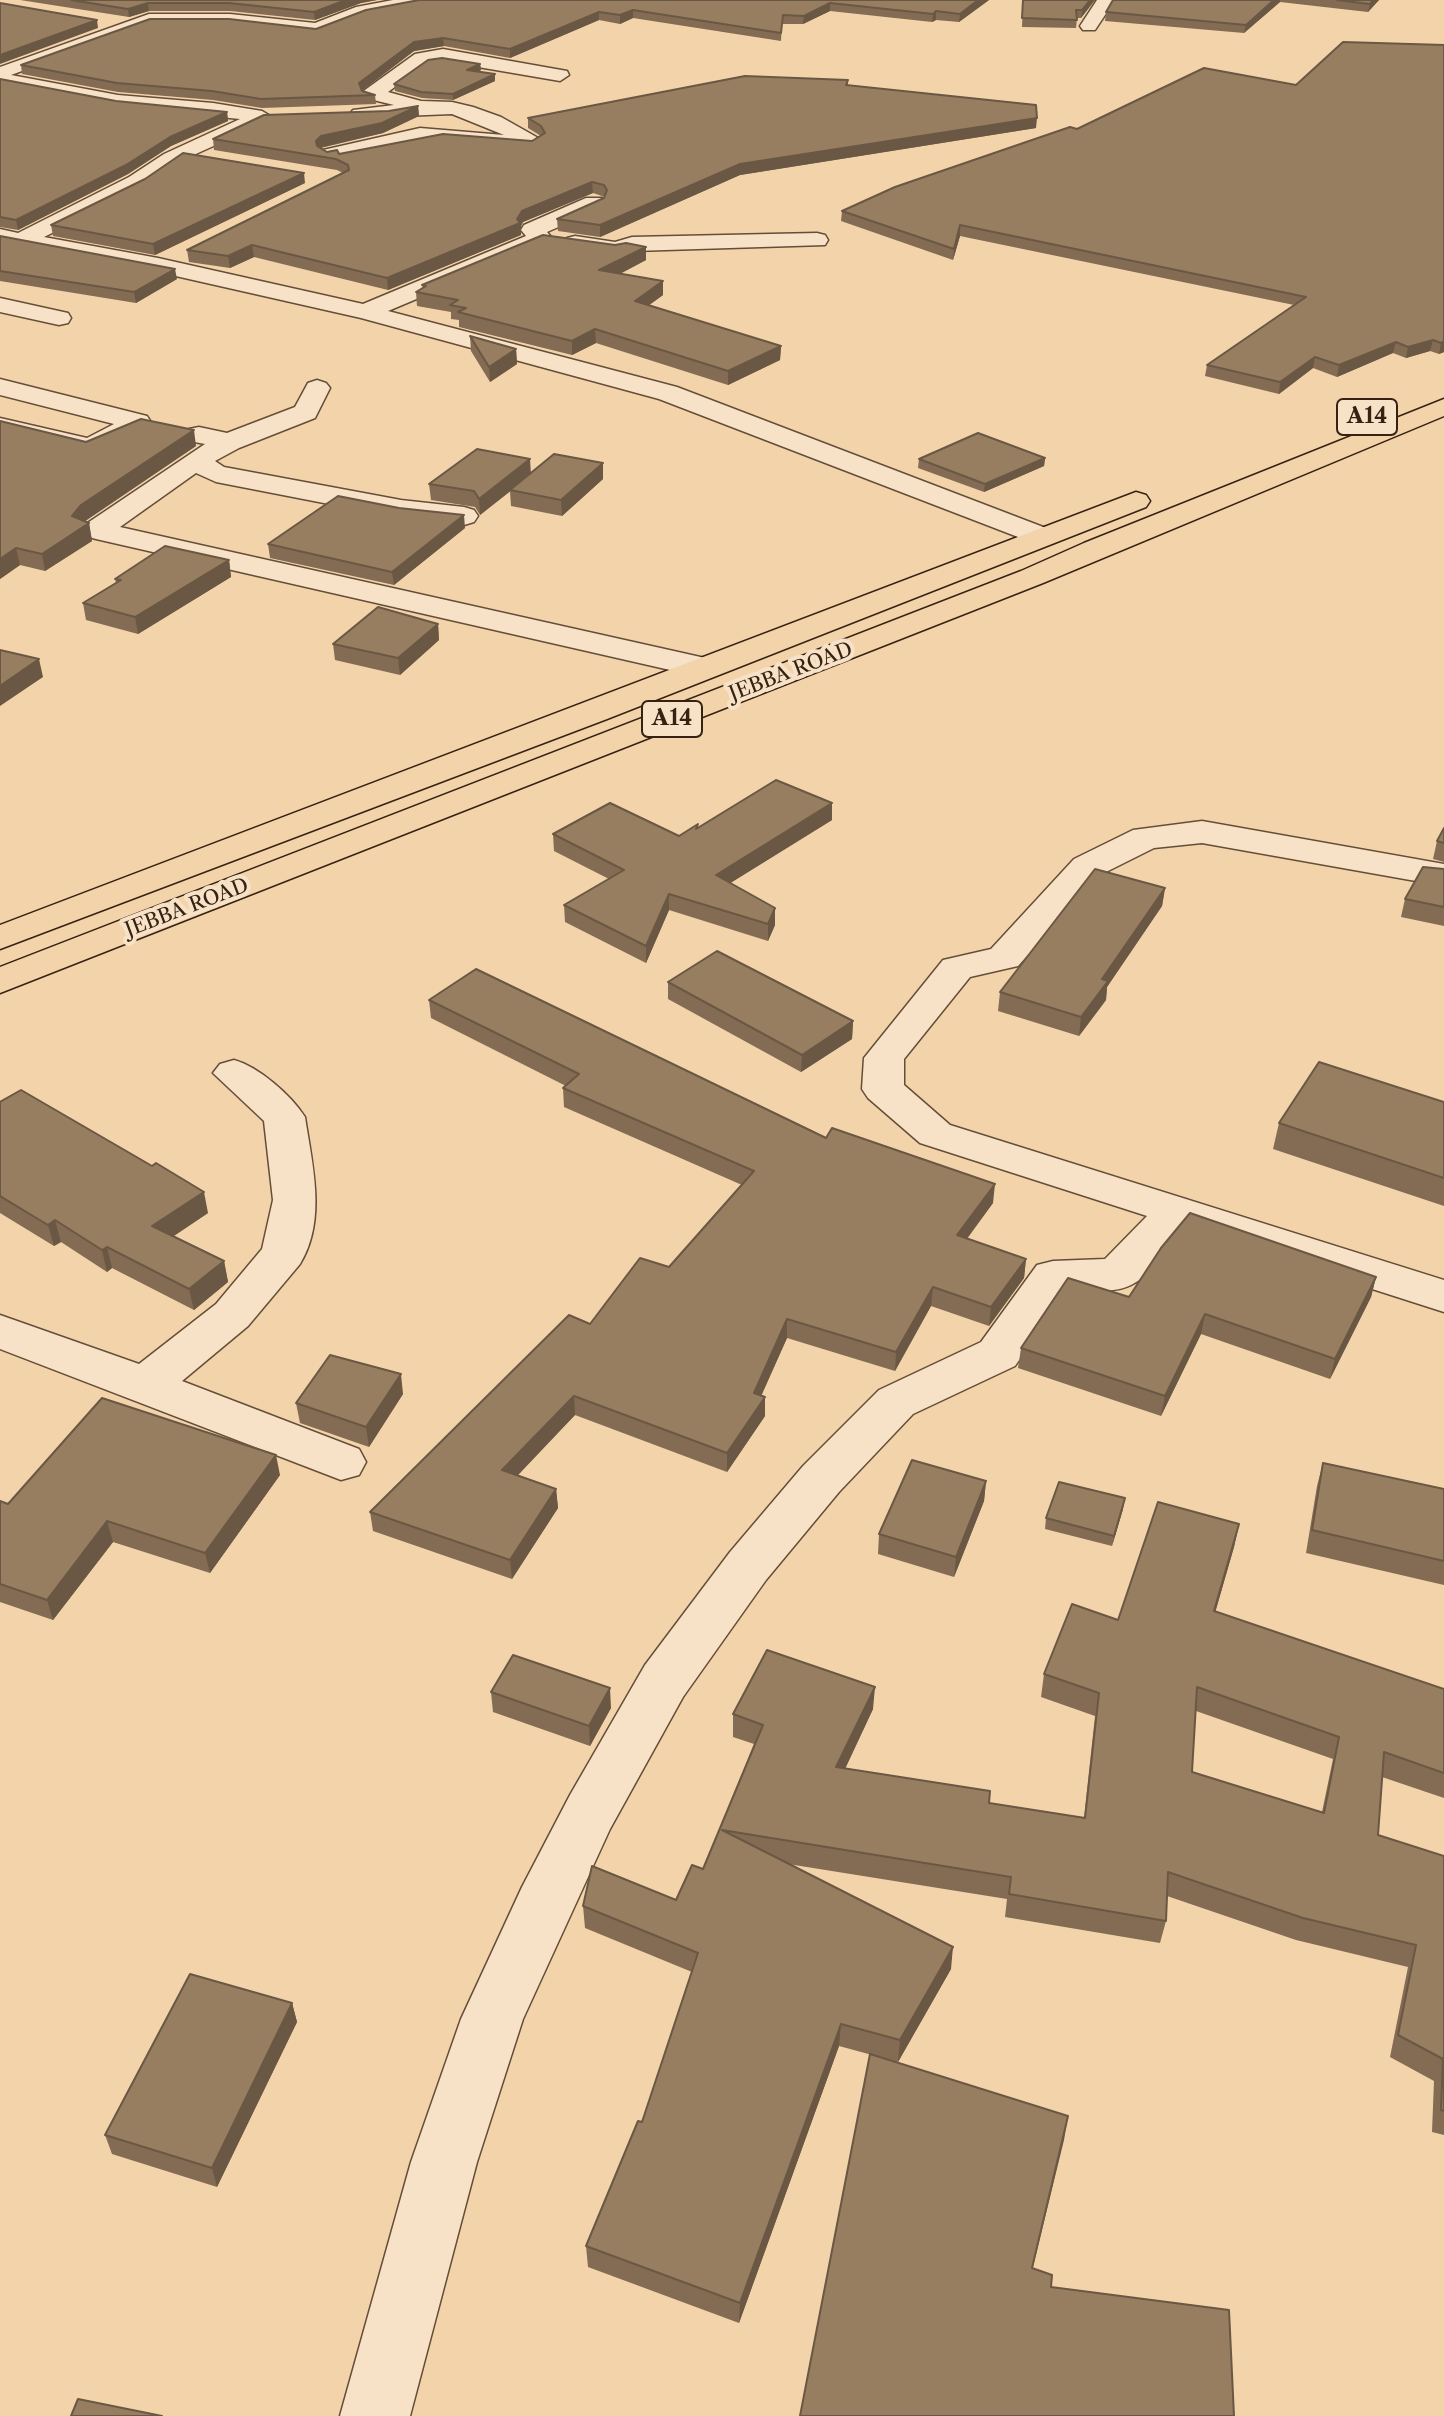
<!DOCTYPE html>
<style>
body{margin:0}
canvas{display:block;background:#f2d3aa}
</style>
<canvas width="1444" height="2416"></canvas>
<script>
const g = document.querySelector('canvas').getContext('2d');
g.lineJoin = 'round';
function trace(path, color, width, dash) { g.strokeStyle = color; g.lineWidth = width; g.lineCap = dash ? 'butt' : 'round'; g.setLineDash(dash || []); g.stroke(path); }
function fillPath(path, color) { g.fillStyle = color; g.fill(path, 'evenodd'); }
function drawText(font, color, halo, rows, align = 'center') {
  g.font = font + ' "Libre Caslon Text",serif'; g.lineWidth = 8; g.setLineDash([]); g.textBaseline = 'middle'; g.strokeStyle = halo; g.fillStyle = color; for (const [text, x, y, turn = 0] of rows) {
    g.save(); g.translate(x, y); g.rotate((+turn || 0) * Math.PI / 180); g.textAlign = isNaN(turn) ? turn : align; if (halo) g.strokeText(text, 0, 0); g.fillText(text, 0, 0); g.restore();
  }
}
const minor = new Path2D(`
 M393,0H430L421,5L366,15L317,34L230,24H151L11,75L118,95L213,103L262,111L272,117L269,121L178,162L145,187L44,237L158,258L363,304L526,236L521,230L524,225L586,198H602L605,203L602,208L547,232L552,238L549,243L388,311L677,387L1051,530L1056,536L1051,542L1041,545L1031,542L659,399L361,318L158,272L0,243V229L18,233L129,177L164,154L240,119L118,107L0,85V67L149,14H230L315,23L356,7Z
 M1097,0H1115L1095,30H1083L1080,26Z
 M443,49L567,71L569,75L560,81L443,61L427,63L388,92L421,101L452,102L473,107L501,117L540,139L543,143L540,147L420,140L330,160L323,158L320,154L323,150L420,128L504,135L452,114L353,118L350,114L353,110L394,105L365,98L362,94L365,90L415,54Z
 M817,233L825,235L828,240L825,245L634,251C612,258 589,253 567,248L564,243L567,238L575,236L615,242L632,237Z
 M0,298L68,313L71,318L68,323L59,325L0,312Z
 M0,379L147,416L151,422L147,428L90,455L0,434V418L87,438L114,424L0,395Z
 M317,380L326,383L330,388L315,418L239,448L215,461L224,467L401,500L464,507L474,510L478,516L474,522L464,525L401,518L216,482L196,473L120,527L705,658L716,661L721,668L716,675L705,678L96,539L86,536L82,530L86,524L205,444L189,441L186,435L189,429L199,427L227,433L295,407L308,383Z
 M1202,821L1444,864V886L1202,843L1154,848L1100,875L1018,966L970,977L904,1059V1085L950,1125L1444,1280V1312L1185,1229C1170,1247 1153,1274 1131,1285C1113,1294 1086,1290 1066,1291L1015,1366L913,1414L839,1492L766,1580L683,1697L610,1829L523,2019L477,2162L410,2416H340L411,2162L461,2019L522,1887L570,1795L645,1665L730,1552L803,1466L879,1390L981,1342L1037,1265L1053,1261L1105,1259L1147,1216L920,1143L868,1098L862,1089L864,1058L943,960L991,949L1074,859L1133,830Z
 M234,1060C259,1067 291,1095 305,1117C312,1164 327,1220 300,1264L248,1326L182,1381L359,1449L366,1462L359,1475L341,1480L0,1349V1315L139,1364L216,1304L262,1249L273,1200L264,1121L213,1073L220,1064Z`);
const highway = new Path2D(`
 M1444,399V416L1043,583L0,993V967L1021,571L1084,543Z
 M1136,492L1146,495L1150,501L1146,507L607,719L0,949V925Z`);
const wall = new Path2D(`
 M20,0H377L361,3L315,20L230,11H149L129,17Z
 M419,0H989L959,22L936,20L932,22L830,11L803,24H782L781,41L633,18L620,24L599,20L510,58L444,46L414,51L362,91L375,95L376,104L262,108L213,100L118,92L22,74L21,65L316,29Z
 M1023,0H1095L1081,18H1077L1076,28L1022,27Z
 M1113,0H1379L1368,12L1280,2L1244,33L1105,21L1106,12Z
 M1343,42L1444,352L1439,354L1430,351L1406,358L1393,353L1337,377L1313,368L1279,394L1205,376L1207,365L1294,305L960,236L953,260L841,221L842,211L1077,129L1296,85Z
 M480,64L481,70L478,72L495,74V81L453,100L422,98L395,91L394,84Z
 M0,79L116,101L227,112L228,121L171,146L128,174L18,230L0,227Z
 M848,80V85L1036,128L740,175L600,237L558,231L557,219L604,198L605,197L593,193L523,222L521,226V235L388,290L254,257L230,268L189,262L187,250L343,173L337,170L214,150L213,139L418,106L419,116L383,133L321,148L327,152L339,154L532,141L541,136L528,128V118Z
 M305,183L155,255L53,236L51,225Z
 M0,236L177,279L136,303L0,281Z
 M615,245L646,247V260L620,274L663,295L648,306L781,346L780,360L728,385L596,343L572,355L459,327V320L451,319V312L417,306L416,292L423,288L422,285Z
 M470,336L516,349L517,364L490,382L471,351Z
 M0,421L86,442L196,446L84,521L89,523L92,541L45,571L20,565L0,579Z
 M1045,458L1044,466L984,492L918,468L919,459Z
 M603,463V479L562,516L511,506L510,491L480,515L475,507L431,500L429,484L531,473Z
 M465,528L394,585L270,558L268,544Z
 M229,560L231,577L138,634L86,620L83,603L116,583L115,579Z
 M438,624L439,640L400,675L335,660L333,644Z
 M832,820L730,883L775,925L768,941L669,910L646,963L565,922L564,905L609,879L554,851L553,834L679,836L698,828Z
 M1444,828V862L1433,859L1437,841Z
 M1444,869V926L1401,917L1405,899Z
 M1165,888L1162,906L1107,987L1106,1000L1079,1036L998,1011L1000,992Z
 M668,982L853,1021L852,1039L801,1072L668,999Z
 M429,1000L826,1138L993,1203L967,1239L1026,1259L1024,1278L989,1326L931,1306L895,1371L787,1338L761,1396L765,1416L727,1472L575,1415L517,1475L556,1489L558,1508L512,1579L373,1531L370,1512L590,1324L669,1267L742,1185L564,1107L563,1088L566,1086L431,1018Z
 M0,1102L208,1213L174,1236L224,1261L228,1282L194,1310L112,1268L107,1272L61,1242L54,1246L0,1213Z
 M1444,1102V1206L1273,1149L1279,1123Z
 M1376,1277L1371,1297L1330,1379L1201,1334L1161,1416L1018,1368L1021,1348L1129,1297Z
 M403,1394L369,1447L300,1423L296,1403Z
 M1323,1463L1444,1489V1585L1306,1553L1317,1486Z
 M280,1475L210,1573L113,1542L53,1620L0,1602V1501L8,1504Z
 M986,1481L984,1501L954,1577L878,1554L879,1534Z
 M1123,1509L1112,1546L1045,1529L1046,1518Z
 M1239,1524L1234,1547L1215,1612L1444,1689V1798L1382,1777L1378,1835L1444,1856V2135L1432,2132L1434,2081L1390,2057L1408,1967L1296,1940L1167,1896L1166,1921L1160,1943L1005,1917L1007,1899L788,1864L951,1969L898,2062L839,2046L739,2323L588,2267L586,2246L642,2122L692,1972L585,1928L583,1906L676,1900L703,1869L754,1744L733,1737V1714L873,1709L845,1769L989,1803L1084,1818L1095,1716L1041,1697L1044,1674L1118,1620ZM1196,1711L1333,1759L1322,1812L1192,1772Z
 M491,1692L611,1708L590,1746L493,1712Z
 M292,2003L297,2022L217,2187L112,2154L105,2135Z`);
const shadedWall = new Path2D(`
 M346,0H377L361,3L315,20L314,12Z
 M978,0H989L959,22L960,14Z
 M1090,0H1095L1081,18L1082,10Z
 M1274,0H1280V2L1244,33L1246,25Z
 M1373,0H1379L1368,12L1370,4Z
 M148,3L149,11L129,17L128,9Z
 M830,3V11L803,24L804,16Z
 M633,10V18L620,24V15Z
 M936,11V20L932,22L933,14Z
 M599,12V20L510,58V49Z
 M97,20L98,28L0,64V55Z
 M443,38L444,46L414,51L360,92L359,83L414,42Z
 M480,64L481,70L467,76V70Z
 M495,74V81L453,100V94Z
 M418,106L419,116L383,133L322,147L318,152L316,141L321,136Z
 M227,112L228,121L171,146L128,174L18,230L16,220L170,137Z
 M1037,118L1036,128L740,175L600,237V225L740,164Z
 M304,173L305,183L155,255L153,244Z
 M592,182L593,193L523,222L521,226V235L388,290L387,278L517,219L522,211Z
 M960,225V236L953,260L954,249Z
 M252,245L254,257L230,268L228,256Z
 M646,247V260L600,284L599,270Z
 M175,269L177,279L136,303L134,292Z
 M663,281V295L635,315V301Z
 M595,329L596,343L572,355V341Z
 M1433,340L1430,351L1406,358L1408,347Z
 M1444,341V352L1439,354L1441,343Z
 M1396,342L1393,353L1337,377L1339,365Z
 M781,346L780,360L728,385V371Z
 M516,349L517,364L490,382L489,367Z
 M1315,357L1313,368L1279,394L1280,382Z
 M194,430L196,446L84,522L89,523L92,541L45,571L42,554L81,505Z
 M1045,458L1044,466L984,492L985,484Z
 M530,459L531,475L480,515L479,499Z
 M603,463V479L562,516L561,500Z
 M464,515L465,528L394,585L392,572Z
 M16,548L20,565L0,579V559Z
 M229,560L231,577L138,634L135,617Z
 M438,624L439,640L400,675L398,658Z
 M39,659L43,677L0,706V686Z
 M832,803V820L716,892V875Z
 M1165,888L1162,906L1107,987L1106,1000L1079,1036L1081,1017L1102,979Z
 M669,894V910L646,963V946Z
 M775,908V925L768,941V924Z
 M853,1021L852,1039L801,1072L802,1055Z
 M995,1184L993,1203L955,1254L957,1235Z
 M204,1192L208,1213L157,1247L152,1226Z
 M55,1220L61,1242L54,1246L48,1225Z
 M107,1247L112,1268L107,1272L102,1250Z
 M1026,1259L1024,1278L989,1326L991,1307Z
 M224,1261L228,1282L194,1310L189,1289Z
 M1376,1277L1371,1297L1330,1379L1335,1359Z
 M933,1287L931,1306L895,1371L896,1352Z
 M1205,1314L1201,1334L1161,1416L1165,1396Z
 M787,1319V1338L754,1412V1393Z
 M401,1374L403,1394L369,1447L366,1427Z
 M574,1396L575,1415L504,1490L502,1470Z
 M765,1397V1416L727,1472V1453Z
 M276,1455L280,1475L210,1573L205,1553Z
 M986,1481L984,1501L954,1577L956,1557Z
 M556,1489L558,1508L512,1579L510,1560Z
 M1125,1498L1123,1509L1112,1546L1114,1536Z
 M107,1521L113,1542L53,1620L47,1600Z
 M1239,1524L1234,1547L1209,1634L1214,1611Z
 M875,1687L873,1709L835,1790L836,1767Z
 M610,1688L611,1708L590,1746L589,1726Z
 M953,1947L951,1969L898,2062L900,2040Z
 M292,2003L297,2022L217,2187L212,2168Z
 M841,2024L839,2046L739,2323L740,2303Z
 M1068,2116L1064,2140L1027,2291L1032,2268Z`);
const building = new Path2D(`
 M71,0H346L314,12L229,3H148L128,9Z
 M419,0H978L960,14L936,11L933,14L830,3L804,16L783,15L781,33L633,10L620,15L599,12L510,49L443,38L414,42L359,83L362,91L375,95L261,99L212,91L117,83L21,65L150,19H229L316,29L366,10Z
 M1023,0H1090L1082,10H1076L1077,20L1022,18Z
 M1113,0H1274L1246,25L1106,12Z
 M1337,0H1373L1370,4Z
 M0,3L97,20L0,55Z
 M1343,42L1444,45V341L1441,343L1433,340L1408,347L1396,342L1339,365L1315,357L1280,382L1207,365L1306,297L960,225L954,249L842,211L895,187L1070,127L1077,129L1204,68L1296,85Z
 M442,58L480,64L467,70L495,74L453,94L421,92L394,84L428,60Z
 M745,76L848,80L846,85L1036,105L1037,118L740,164L600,225L557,219L604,198L607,190L604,185L592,182L522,211L517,219L520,223L387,278L252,245L228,256L187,250L349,170L348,165L336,159L213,139L264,115L389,111L418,106L382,123L321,136L316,141L317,146L327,152L337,150L339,154L443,134L532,141L545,133L541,126L528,118Z
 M0,79L116,101L227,112L170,137L126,165L16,220L0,217Z
 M183,153L304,173L153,244L51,225L145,179Z
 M543,235L615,245L626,243L646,247L599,270L663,281L635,301L781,346L728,371L595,329L572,341L458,312L466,308L450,305L458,300L416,292L426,286L422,285Z
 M0,236L175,269L134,292L0,271Z
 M470,336L516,349L489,367Z
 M141,419L194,430L81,505L72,516L89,523L42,554L16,548L0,559V421L86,442Z
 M978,433L1045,458L985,484L919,459Z
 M477,449L530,459L479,499L474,491L429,484Z
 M554,454L603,463L561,500L510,490Z
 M338,496L399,508L464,515L392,572L268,544Z
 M165,546L229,560L135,617L83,603L121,580L115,579Z
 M378,607L438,624L398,658L333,644Z
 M0,650L39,659L0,686Z
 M776,780L832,803L716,875L775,908L768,924L669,894L646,946L564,905L624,870L553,834L610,803L679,836L698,824L696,829Z
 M1444,828V843L1437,841Z
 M1423,867L1444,869V907L1405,899Z
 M1095,869L1165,888L1102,979L1108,981L1081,1017L1000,992Z
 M717,951L853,1021L802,1055L668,982Z
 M476,969L826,1138L832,1128L995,1184L957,1235L1026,1259L991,1307L933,1287L896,1352L787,1319L754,1393L765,1397L727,1453L574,1396L502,1470L556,1489L510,1560L370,1512L569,1315L590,1324L640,1258L669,1267L754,1171L563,1088L579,1074L429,1000Z
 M1319,1062L1444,1102V1178L1279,1123Z
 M21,1090L152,1166L156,1163L204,1192L152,1226L224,1261L189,1289L107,1247L102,1250L55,1220L48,1225L0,1196V1102Z
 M1190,1213L1376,1277L1335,1359L1205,1314L1165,1396L1021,1348L1068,1278L1129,1297L1161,1248Z
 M330,1355L401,1374L366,1427L296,1403Z
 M102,1398L276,1455L205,1553L107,1521L47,1600L0,1584V1501L8,1504Z
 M912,1460L986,1481L956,1557L879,1534Z
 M1323,1463L1444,1489V1561L1312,1530Z
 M1059,1482L1125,1498L1114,1536L1046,1518Z
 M1158,1502L1239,1524L1214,1611L1444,1689V1773L1384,1752L1378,1835L1444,1856V2111L1441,2110L1443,2059L1398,2035L1416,1945L1303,1918L1168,1872L1166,1921L1009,1894L1011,1877L722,1830L953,1947L900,2040L841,2024L740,2303L586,2246L638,2121L642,2122L698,1953L583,1906L592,1866L676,1900L692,1865L703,1869L763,1725L733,1714L767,1650L875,1687L836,1767L990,1791L989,1803L1085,1818L1099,1693L1044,1674L1072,1604L1118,1620ZM1197,1687L1339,1737L1324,1813L1192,1772Z
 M513,1655L610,1688L589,1726L491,1692Z
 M190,1974L292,2003L212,2168L105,2135Z
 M870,2054L1068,2116L1032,2268L1052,2275L1051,2287L1229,2310L1234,2416H800Z
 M78,2399L162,2416H71Z`);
const farStreetnames = [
 ["JEBBA ROAD",791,672,-21],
 ["JEBBA ROAD",187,908,-21]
];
const shields = [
 [1367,417,60],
 [672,719,60]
];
const shieldNames = [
 ["A14",1367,417],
 ["A14",672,719]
];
trace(minor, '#654e38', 3);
trace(highway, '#362212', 3);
fillPath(minor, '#f7e2c8');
fillPath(highway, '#f2d3aa');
fillPath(wall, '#836c53');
fillPath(shadedWall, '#6a5844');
fillPath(building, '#987e61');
trace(building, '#6a5844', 2);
drawText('20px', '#362212', '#f7e2c8', farStreetnames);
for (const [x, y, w] of shields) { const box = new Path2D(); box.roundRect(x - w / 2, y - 18, w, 36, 6); g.fillStyle = '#f7e2c8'; g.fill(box); trace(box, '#362212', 2); }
drawText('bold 22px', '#362212', null, shieldNames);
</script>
